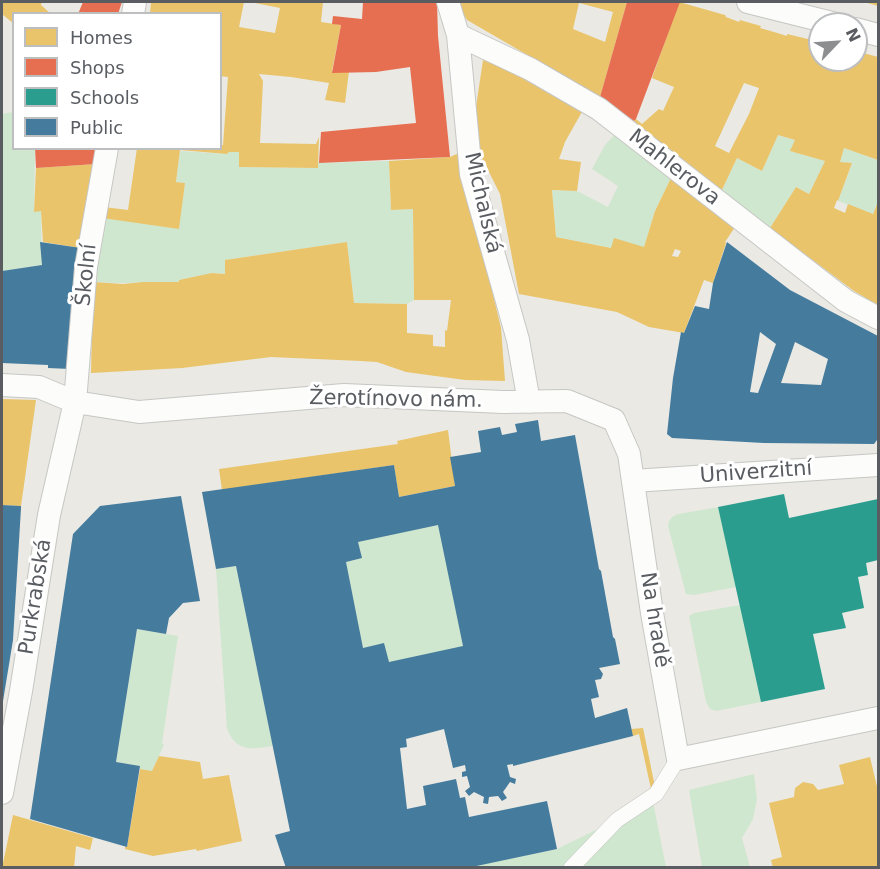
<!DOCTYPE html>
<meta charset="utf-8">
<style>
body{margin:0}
#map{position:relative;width:880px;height:869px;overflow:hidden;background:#eae9e3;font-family:"DejaVu Sans",sans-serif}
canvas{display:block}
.frame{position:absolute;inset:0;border:3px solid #595d62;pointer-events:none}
.legend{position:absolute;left:12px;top:12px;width:210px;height:138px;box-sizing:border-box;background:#fff;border:2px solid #bdbec0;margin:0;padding:8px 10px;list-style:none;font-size:18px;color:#595d62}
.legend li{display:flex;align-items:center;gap:12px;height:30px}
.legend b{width:30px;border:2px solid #bdbec0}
.north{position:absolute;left:808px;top:12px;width:60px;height:60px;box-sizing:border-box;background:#fff;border:2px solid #bdbec0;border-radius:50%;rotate:65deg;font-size:16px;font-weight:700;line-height:24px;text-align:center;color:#595d62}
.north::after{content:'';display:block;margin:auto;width:21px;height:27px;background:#8c8e8f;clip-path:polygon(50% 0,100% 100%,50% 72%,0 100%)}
</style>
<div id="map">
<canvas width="880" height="869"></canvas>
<div class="frame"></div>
<ul class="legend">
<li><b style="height:16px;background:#e9c46a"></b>Homes</li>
<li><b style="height:16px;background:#e76f51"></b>Shops</li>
<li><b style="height:16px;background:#2a9d8f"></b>Schools</li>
<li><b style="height:16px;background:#457b9d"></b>Public</li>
</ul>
<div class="north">N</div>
</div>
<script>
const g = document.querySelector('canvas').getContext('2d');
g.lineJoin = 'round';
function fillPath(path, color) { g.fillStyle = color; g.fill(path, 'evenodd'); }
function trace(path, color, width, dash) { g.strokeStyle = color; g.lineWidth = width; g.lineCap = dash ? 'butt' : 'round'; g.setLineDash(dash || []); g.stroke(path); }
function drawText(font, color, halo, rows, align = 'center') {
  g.font = font + ' "DejaVu Sans",sans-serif'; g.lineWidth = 6; g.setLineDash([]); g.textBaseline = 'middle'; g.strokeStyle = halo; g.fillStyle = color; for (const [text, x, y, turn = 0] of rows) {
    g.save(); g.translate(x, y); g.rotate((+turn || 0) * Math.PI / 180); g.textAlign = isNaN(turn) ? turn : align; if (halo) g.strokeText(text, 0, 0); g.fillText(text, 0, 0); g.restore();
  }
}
const green = new Path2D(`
 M13,112L14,148L35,149L34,211H41L42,265L2,271V114Z
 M616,133L672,176L655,211L644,247L611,248L556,237L552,190L577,191L608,207L618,186L592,169L605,145Z
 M778,135L795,140L791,151L825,161L809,194L796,187L770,228L721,192L737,158L762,171Z
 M844,148L878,160V202L873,214L838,201L852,164L840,162Z
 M180,151L227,154L229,152H239L240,167L318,168V163L389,161L391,210L413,209L414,300L407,304L354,303L347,242L225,260V274L215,273L179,280V282C150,282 122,284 93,282L102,218L179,228L185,183L176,182Z
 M445,507L475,653L350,678L320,533Z
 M718,507L736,587L694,595L686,594L668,526C669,519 672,516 679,514Z
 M236,566L273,746C252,749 236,753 227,728L216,569Z
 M740,605L761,702L716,711L710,709L706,702L689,616L694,613Z
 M137,629L178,636L162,743L164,745L152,771L140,769V766L116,762Z
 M754,774L757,799L753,819L742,838L750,867H702L689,790Z
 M653,802L666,867L478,868V865L557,849Z`);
const homes = new Path2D(`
 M2,2H42L41,5L51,14H14V24L2,14Z
 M151,2H244L239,27L275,33L280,8L250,2H323L321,22L341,25L332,71H349L345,103L325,100L329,83L291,77L259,74L263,81L260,143L316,144L319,137L318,168L239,167V152H229L227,154L180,150L176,182L185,183L179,229L102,218L104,207L128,210L137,148H220V145H223L228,77L220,76V14H150Z
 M456,2H627L600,97L467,20ZM579,3L613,12L605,42L573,29Z
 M679,2L725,15L726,17L739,22L740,20L761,26L760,28L774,32L787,36V34L820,42V60H856V51L878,57V160L844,148L840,162L852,163L838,201L837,200L834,208L845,213L848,204L873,214L878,202V305L854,291L770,228L796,187L809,194L825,161L790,151L795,140L778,135L762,171L737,158L721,192L634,121L636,119L642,124L659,109L663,111L674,87L652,78ZM744,83L759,88L749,114L729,153L715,146Z
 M864,2H878V6Z
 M483,60L516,73L583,110L565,142L559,159L581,162L577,191L552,190L556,237L611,248L614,238L644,247L655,211L672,176L737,224L725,242L726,243L713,283L704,280L684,333L649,327L617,312L519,294L500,194L478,150L476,107ZM675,249L681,251L678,257L672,256Z
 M459,153L501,328L505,381L465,380L406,372L377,362L361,361L271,357L182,368L91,373L93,282L123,284L143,282H179V280L212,273L225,274V260L347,242L354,303L407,304V333L433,335V346L445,347V330L447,331L451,300H414L413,209L391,210L389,161L450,157Z
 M96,164L81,248L43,242L41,211L34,212L36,168Z
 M2,399L36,400L21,506L2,505Z
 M448,430L455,486L399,497L394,465L222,490L219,469L398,444L397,441Z
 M643,728L655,787L651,789L639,734L633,736L631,729Z
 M159,756L200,762L203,779L229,775L242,841L197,851L196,849L153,856L125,849V847H127L140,769L152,771Z
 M870,757L878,791V868H773L771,860L782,857L769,803L794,797L795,788L803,782L813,784L818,790L844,784L839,765Z
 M13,815L93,838L90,850L76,846L74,868H2Z`);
const shops = new Path2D(`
 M83,2H122L118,14H78Z
 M363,2H437L438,36L450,157L319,163L321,132L416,123L410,67L376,72L332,73L341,25L332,24L333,16L362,19Z
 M627,2H680L636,119L634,121L600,97Z
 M35,148H99L96,164L36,168Z`);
const schools = new Path2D(`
 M784,494L789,518L878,499V560L866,563L868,575L858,577L864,608L842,613L846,628L813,634L825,689L761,702L718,507Z`);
const public = new Path2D(`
 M40,242L81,248L70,369L48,368V365L2,363V271L42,265Z
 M727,242L790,290L878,336V406L877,440L874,444L764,443L672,438L667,434L673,378L681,332L684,333L695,306L709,309L713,283ZM760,332L776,344L758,393L750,392ZM795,342L828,359L821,385L781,383Z
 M538,420L541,441L575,435L599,569L601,571L613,637L615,639L620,664L599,668L603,674L601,679L595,680L599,697L591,699L595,718L627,708L633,736L513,766V764L507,765L510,777L516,779L515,784L510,782L503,792L507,798L502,801L498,796L489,797L488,804L483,803L484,797L474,792L469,796L465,791L470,787L467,776L462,777V772L466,771L465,765L453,768L444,729L406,739L407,747L400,748L407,809L426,805L423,786L456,779L460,798L465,797L469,817L547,801L557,849L467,868H286L275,835L290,831L236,566L216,569L202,492L394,465L399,497L455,486L450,457L481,452L478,431L500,427L502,435L517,432L515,424ZM438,525L463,646L389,662L384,643L363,648L346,562L362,558L358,542Z
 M181,496L200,601L183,603L169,618L166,634L137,629L116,762L140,766L127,847L30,819L73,534L100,506Z
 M2,505L21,506V508L13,640L3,701Z`);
const service = new Path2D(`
 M571,868L617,820L656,794L678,759`);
const pedestrian = new Path2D(`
 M448,2L458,35L471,174L518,340L529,402
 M748,2L836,24
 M133,14L135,2
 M856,29L878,35
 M458,35L530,69L599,109L846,301L878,318
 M2,385L39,387L75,402L139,412L344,395L503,402L567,401L614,420L629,454L652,613L678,759L878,718
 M633,481L878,465
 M2,793L21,691L49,515L75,402L86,267L107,148`);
const streetNames = [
 ["Mahlerova",674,168,38],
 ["Michalská",482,203,77],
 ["Školní",87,275,-84],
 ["Žerotínovo nám.",396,400,1],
 ["Univerzitní",756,473,-4],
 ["Purkrabská",36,597,-81],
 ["Na hradě",654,620,81]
];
fillPath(green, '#d0e7cf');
fillPath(homes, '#e9c46a');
fillPath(shops, '#e76f51');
fillPath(schools, '#2a9d8f');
fillPath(public, '#457b9d');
trace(service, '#c6c6c4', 16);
trace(pedestrian, '#c6c6c4', 24);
trace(service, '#fcfcfb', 15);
trace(pedestrian, '#fcfcfb', 22);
drawText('21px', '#595d62', '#fff', streetNames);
</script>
